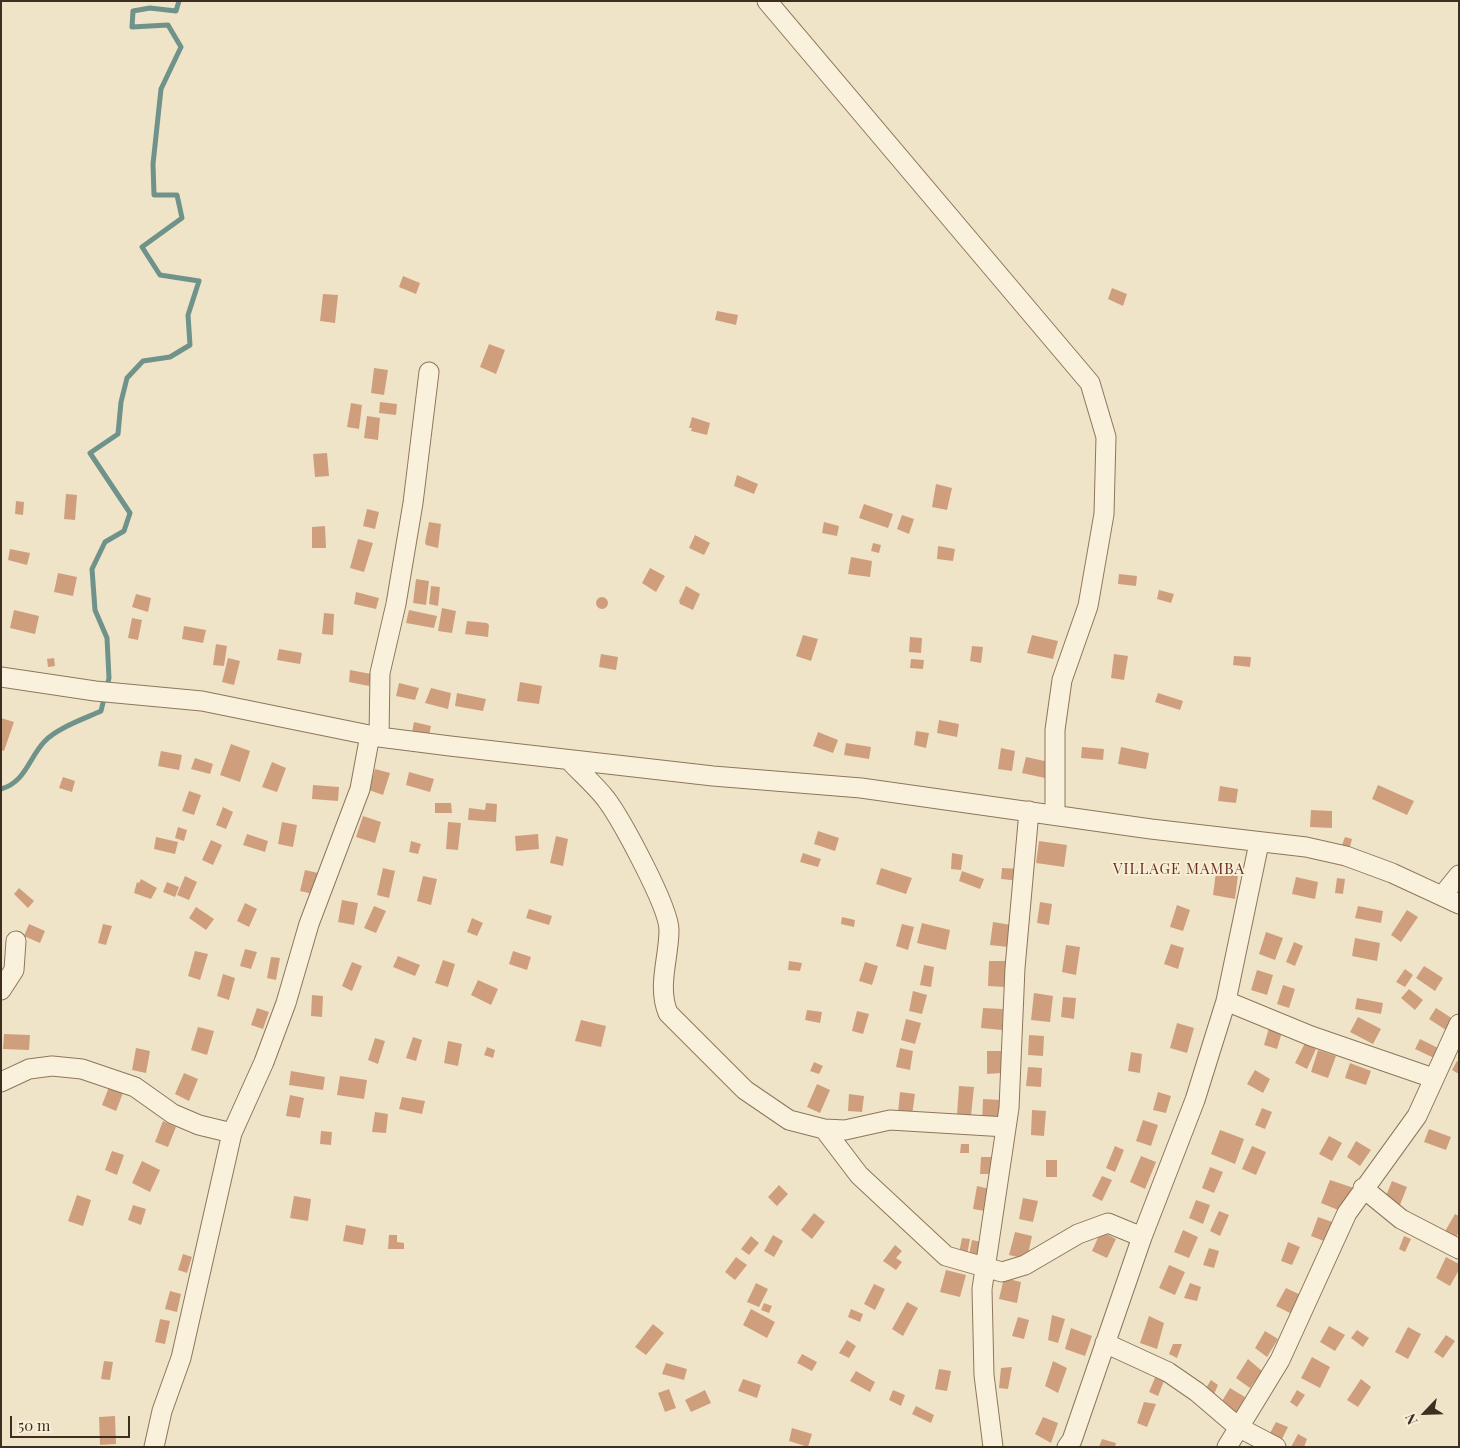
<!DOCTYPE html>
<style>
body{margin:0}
#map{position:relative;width:1460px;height:1448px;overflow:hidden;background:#f0e4c8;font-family:"Playfair Display",serif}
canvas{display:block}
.frame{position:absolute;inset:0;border:2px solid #3d2e20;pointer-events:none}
.north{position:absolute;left:1400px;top:1388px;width:50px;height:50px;-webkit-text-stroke:4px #f7eed8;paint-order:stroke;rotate:246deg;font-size:14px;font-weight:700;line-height:20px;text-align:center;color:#3d2e20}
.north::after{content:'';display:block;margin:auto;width:18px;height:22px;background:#3d2e20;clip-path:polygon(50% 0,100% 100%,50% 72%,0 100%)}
.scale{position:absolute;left:10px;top:1416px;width:120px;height:22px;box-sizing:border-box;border:2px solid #3d2e20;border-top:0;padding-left:6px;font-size:15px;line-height:18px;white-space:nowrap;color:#3d2e20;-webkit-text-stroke:4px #f7eed8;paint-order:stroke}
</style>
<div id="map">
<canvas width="1460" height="1448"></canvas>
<div class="frame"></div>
<div class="north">N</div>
<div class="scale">50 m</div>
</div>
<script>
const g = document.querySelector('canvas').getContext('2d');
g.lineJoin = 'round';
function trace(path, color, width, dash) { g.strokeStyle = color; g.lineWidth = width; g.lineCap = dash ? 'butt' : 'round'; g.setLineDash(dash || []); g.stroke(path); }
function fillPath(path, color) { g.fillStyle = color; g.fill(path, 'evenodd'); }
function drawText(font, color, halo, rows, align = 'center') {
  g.font = font + ' "Playfair Display",serif'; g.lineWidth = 4; g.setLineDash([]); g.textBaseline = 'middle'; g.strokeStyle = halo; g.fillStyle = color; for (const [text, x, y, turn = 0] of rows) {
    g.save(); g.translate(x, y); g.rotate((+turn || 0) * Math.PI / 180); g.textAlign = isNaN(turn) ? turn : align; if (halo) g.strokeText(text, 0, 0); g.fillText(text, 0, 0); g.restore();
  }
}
const stream = new Path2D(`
 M1,789C26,782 29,757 45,741C57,728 86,718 101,711L109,678L107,638L95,610L92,569L105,542L124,531L130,513L90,453L118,434L121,402L127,378L143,361L170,357L190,345L188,315L199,281L160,275L142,247L182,218L177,195H154L153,164L161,89L181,47L168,25L132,27L133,11L150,8L176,11L179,1`);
const building = new Path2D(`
 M403,276L420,283L416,294L399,287Z
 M1112,288L1127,294L1123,306L1108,299Z
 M323,294L338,295L335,323L320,321Z
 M717,311L738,315L736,325L715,320Z
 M489,344L505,350L496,374L480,367Z
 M374,368L388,370L384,395L371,393Z
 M380,402L397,404L396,415L379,413Z
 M351,403L362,405L359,429L347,427Z
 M367,416L380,418L378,440L364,438Z
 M692,417L710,423L707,435L691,431L692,428H689Z
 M327,453L329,476L315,477L313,454Z
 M737,475L758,484L754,494L734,486Z
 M936,484L952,488L947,510L932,507Z
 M66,494L77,495L75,520L64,519Z
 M16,501L24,502L23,515L15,514Z
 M864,504L893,514L888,528L859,518Z
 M367,509L379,512L375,529L363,526Z
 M902,515L914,519L909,534L897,529Z
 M429,522L441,524L438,548L426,545L425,542Z
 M824,522L839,526L837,536L822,533Z
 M325,526L326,548H312V527Z
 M695,535L710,543L704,555L689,548Z
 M358,539L373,543L364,572L350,568Z
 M873,543L881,545L879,553L871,551Z
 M938,546L955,549L953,561L937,559Z
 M10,549L30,553L27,565L8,560Z
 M851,557L872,561L870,577L848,574Z
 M650,568L665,576L656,592L642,583Z
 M58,573L77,577L73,596L54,592Z
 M1119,574L1137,576L1136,586L1118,584Z
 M416,579L429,581L426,605L413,603Z
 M431,586L440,587L438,606L429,604Z
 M686,586L700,594L693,610L680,604L679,601Z
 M1159,590L1174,594L1171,603L1157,599Z
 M356,592L379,598L376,609L354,604Z
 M136,594L151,598L148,612L132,607Z
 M596 603a6 6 0 1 1 12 0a6 6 0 1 1-12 0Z
 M442,608L456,611L452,633L438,631Z
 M14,610L39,616L35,634L10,628Z
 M409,610L437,616L434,628L406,623Z
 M324,613L334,614L333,635L322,634Z
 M132,618L142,620L138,640L128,638Z
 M467,621L487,623L489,625L488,637L465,634Z
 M184,626L206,630L203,643L182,639Z
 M803,635L818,639L811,661L796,656Z
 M1032,635L1058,641L1053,659L1027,653Z
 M910,637L922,638L921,653L909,652Z
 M216,644L227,646L224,666L213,665Z
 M972,646L983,647L981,663L970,661Z
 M279,649L302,653L300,664L277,660Z
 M601,654L618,657L616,670L599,667Z
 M1114,654L1128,656L1124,680L1111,678Z
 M1234,656L1251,657L1250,667L1233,665Z
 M54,658L55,666L48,667L47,659Z
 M228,658L240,661L234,685L222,682Z
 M911,659L924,660L923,669L910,668Z
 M350,670L371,674L369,686L349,682Z
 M520,682L542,686L539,704L517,701Z
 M399,683L419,688L415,700L396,696Z
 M431,688L451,693L448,709L425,703Z
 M457,693L486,699L483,711L455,706Z
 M1158,693L1183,701L1180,710L1155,702Z
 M1,718L14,722L4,751L1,750Z
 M939,720L959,724L957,737L937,733Z
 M414,722L431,726L429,736L412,732Z
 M916,731L929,733L926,748L914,745Z
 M818,732L838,740L833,753L813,746Z
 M846,743L871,747L869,759L844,755Z
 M231,744L250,751L240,782L220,775Z
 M1082,747L1104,749L1103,760L1081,758Z
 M1121,747L1149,753L1146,769L1118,764Z
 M1001,748L1015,751L1012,771L998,769Z
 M161,751L182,755L179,770L158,766Z
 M1026,757L1049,762L1045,778L1022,773Z
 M195,758L213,764L210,774L191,769Z
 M272,762L286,768L277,792L262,787Z
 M375,769L390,773L383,795L369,790Z
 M409,772L434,779L430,792L406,785Z
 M63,777L75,781L72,792L59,788Z
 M313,785L339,787L338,801L312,799Z
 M1378,785L1414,801L1407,815L1372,799Z
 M1220,786L1238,789L1236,803L1218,801Z
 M189,791L201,795L194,815L182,811Z
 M435,803H451L452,813H435Z
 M486,803L497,804L496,822L468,820L469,808L485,810Z
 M223,807L233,812L226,829L216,825Z
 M1311,810L1332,811V828L1310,827Z
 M363,816L381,822L375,843L356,837Z
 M282,822L297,825L293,847L278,844Z
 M448,822L461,823L458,850L446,849Z
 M178,827L187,830L184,841L175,838Z
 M818,831L839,838L835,851L814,844Z
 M247,834L268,841L265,852L243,845Z
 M538,834L539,849L516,851L515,836Z
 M556,836L568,839L563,866L550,863Z
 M156,837L178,842L175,854L154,849Z
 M1345,837L1352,839L1350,847L1342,845Z
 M211,840L222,845L213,865L202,860Z
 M411,841L421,844L418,854L409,852Z
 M1039,841L1067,845L1064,867L1036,863Z
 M803,853L821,859L818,867L800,862Z
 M952,853L963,855L961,870L951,869Z
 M383,868L395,871L389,898L377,895Z
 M881,868L912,878L906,894L876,884Z
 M1002,868L1022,869L1021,881L1001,879Z
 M305,870L318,873L313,894L300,891Z
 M962,871L984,879L980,889L959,881Z
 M1216,872L1238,875L1235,899L1213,895Z
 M185,876L197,882L189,900L177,895Z
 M423,876L437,879L431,905L417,901Z
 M1296,877L1318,882L1315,899L1292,894Z
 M1337,878L1345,879L1343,894L1335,893Z
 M141,879L157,888L151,899L134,893L137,882L139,883Z
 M167,882L179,887L175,897L163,892Z
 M19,888L34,901L28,908L14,894Z
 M342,900L358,903L354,925L338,922Z
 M1040,902L1052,904L1049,925L1037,923Z
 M245,903L257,909L249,927L237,921Z
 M1177,905L1190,910L1183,931L1170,927Z
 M374,906L386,911L376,933L364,928Z
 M1358,906L1383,911L1381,923L1355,918Z
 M196,907L214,919L206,930L189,918Z
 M529,909L552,916L549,925L526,918Z
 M1407,910L1418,917L1401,942L1391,935Z
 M842,917L855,920L854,927L841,924Z
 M472,918L483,923L477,936L467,932Z
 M993,922L1011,925L1008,947L990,945Z
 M922,923L950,930L946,950L917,943Z
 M29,924L45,931L40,943L24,936Z
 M103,924L112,926L106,945L98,943Z
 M902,924L914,927L908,950L896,946Z
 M1266,932L1283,938L1275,960L1259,954Z
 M1355,938L1380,943L1377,961L1352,956Z
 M1294,942L1303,946L1295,966L1286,962Z
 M1171,944L1184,948L1178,969L1164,964Z
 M1066,945L1080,947L1076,975L1062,972Z
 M245,949L257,952L251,969L240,966Z
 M195,951L208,954L200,980L188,976Z
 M513,951L531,957L527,970L509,964Z
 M398,956L420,965L415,976L393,967Z
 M271,957L280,958L276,980L267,978Z
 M443,960L455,964L448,987L435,983Z
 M789,961L802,963L800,971L788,970Z
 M989,961H1006L1005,987L988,986Z
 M352,962L362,966L352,991L342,986Z
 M865,962L878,966L872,985L859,981Z
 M924,965L934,967L931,987L920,985Z
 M1424,966L1443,978L1435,991L1416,978Z
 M1405,969L1413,975L1405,987L1396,982Z
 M1257,970L1273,975L1267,995L1251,990Z
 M223,974L235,978L229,1000L217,996Z
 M478,980L498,989L491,1005L471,995Z
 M1283,985L1295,989L1289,1008L1277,1004Z
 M1409,989L1423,1000L1415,1010L1401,998Z
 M913,991L927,995L922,1014L909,1011Z
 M1034,993L1053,996L1050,1022L1031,1020Z
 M312,995L323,996L322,1017L311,1016Z
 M1063,997L1076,998L1074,1019L1061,1017Z
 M1357,998L1383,1003L1381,1014L1355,1009Z
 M257,1008L269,1012L263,1029L251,1025Z
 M983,1008L1003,1009L1002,1030L981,1028Z
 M1436,1008L1456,1021L1449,1032L1429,1019Z
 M807,1010L822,1012L820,1023L805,1020Z
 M857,1011L869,1014L863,1034L852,1031Z
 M1358,1017L1381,1029L1373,1044L1350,1032Z
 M906,1019L921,1023L915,1044L901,1040Z
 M581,1020L606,1026L601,1047L575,1041Z
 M1177,1023L1194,1028L1187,1053L1170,1048Z
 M198,1027L214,1031L207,1055L191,1050Z
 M1269,1028L1282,1032L1277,1049L1264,1045Z
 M4,1034L30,1035L29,1050L3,1049Z
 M1029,1035L1044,1036L1043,1056L1028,1055Z
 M413,1037L422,1040L416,1061L406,1058Z
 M375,1038L385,1041L378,1064L368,1060Z
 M1420,1039L1438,1048L1434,1058L1415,1049Z
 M448,1041L462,1044L458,1066L444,1063Z
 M1305,1043L1316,1049L1307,1069L1295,1063Z
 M487,1047L495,1050L493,1058L484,1055Z
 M136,1048L150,1051L146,1073L132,1070Z
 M900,1048L913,1051L910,1070L896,1067Z
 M1318,1050L1336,1056L1328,1078L1311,1072Z
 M987,1051H1002V1073L987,1074Z
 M1131,1052L1142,1054L1140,1073L1128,1071Z
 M1457,1061L1459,1062V1074L1452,1070Z
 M814,1062L823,1066L819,1074L810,1071Z
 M1350,1063L1371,1071L1366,1085L1345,1078Z
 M1028,1067L1042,1068L1041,1087L1026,1086Z
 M1255,1070L1270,1079L1263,1093L1247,1084Z
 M291,1071L325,1077L323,1090L289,1085Z
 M184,1073L198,1079L189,1101L175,1094Z
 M340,1076L367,1080L364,1099L337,1095Z
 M817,1084L830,1090L820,1113L807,1107Z
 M959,1086L974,1087L971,1116L957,1115Z
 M109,1087L123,1093L116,1111L102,1105Z
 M900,1092L915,1094L912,1115L898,1113Z
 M1158,1092L1171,1096L1166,1113L1153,1110Z
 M849,1094L864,1096L862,1112L848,1111Z
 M290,1095L304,1098L300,1118L286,1116Z
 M402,1097L425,1101L422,1114L399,1109Z
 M983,1099L1001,1100L1000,1123L982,1122Z
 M1262,1108L1272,1112L1265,1129L1255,1125Z
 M1032,1110L1046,1111L1044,1136L1031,1135Z
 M375,1112L388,1114L386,1133L372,1132Z
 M1143,1120L1158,1125L1151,1146L1136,1141Z
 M163,1121L176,1127L168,1147L155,1142Z
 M1429,1129L1451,1137L1446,1150L1424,1142Z
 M1220,1130L1244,1139L1235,1164L1211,1154Z
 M321,1131L332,1132L331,1145L320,1144Z
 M1329,1136L1342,1143L1332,1161L1319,1154Z
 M1356,1141L1371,1150L1360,1166L1347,1157Z
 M961,1144H969V1153H960Z
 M1115,1146L1124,1150L1115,1172L1106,1168Z
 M1252,1146L1266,1152L1256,1175L1242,1169Z
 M112,1151L124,1155L117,1175L105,1170Z
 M1141,1156L1156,1162L1145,1189L1130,1182Z
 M981,1157H993L992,1174H980Z
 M1046,1160H1057V1177H1046Z
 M142,1161L160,1170L150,1192L132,1183Z
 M1210,1167L1223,1172L1214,1193L1202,1188Z
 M1102,1176L1112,1180L1102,1201L1092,1196Z
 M1330,1180L1354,1188L1343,1212L1321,1203Z
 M1392,1181L1407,1187L1398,1210L1383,1203Z
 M779,1185L788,1194L777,1206L768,1197Z
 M977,1186L994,1190L990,1212L973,1209Z
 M77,1195L91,1200L83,1226L68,1221Z
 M294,1196L311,1199L308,1221L290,1218Z
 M1023,1198L1038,1201L1033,1222L1019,1219Z
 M1196,1200L1210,1205L1203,1224L1189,1218Z
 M133,1205L146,1209L141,1225L128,1220Z
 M1219,1211L1229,1215L1220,1236L1210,1231Z
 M814,1213L825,1222L812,1239L801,1230Z
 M1455,1214L1459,1216V1232L1455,1239L1444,1233Z
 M1318,1217L1335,1223L1329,1243L1311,1236Z
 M346,1225L366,1229L363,1245L343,1241Z
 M1183,1230L1198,1237L1189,1258L1174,1252Z
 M1101,1231L1116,1239L1107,1258L1092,1251Z
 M1015,1232L1032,1236L1027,1259L1009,1255Z
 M389,1235H397V1242L404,1243V1249H388Z
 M773,1235L783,1241L774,1257L764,1251Z
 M751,1236L759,1243L749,1255L741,1249Z
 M1404,1236L1411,1239L1405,1252L1399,1249Z
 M962,1238L970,1239L967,1255L959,1253Z
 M972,1240L981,1242L978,1257L969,1255Z
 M1288,1242L1300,1247L1292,1265L1281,1261Z
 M895,1245L902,1251L896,1258L902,1262L896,1270L883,1261Z
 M1209,1248L1219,1251L1214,1268L1203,1265Z
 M183,1254L192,1257L187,1273L178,1270Z
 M736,1257L747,1265L735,1280L725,1272Z
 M1446,1257L1459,1264V1270L1450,1286L1436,1278Z
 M1169,1265L1185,1272L1175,1295L1159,1288Z
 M946,1270L966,1275L960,1297L940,1292Z
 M1004,1278L1021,1282L1017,1303L999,1299Z
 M756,1283L768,1289L759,1307L747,1302Z
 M1190,1283L1201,1287L1197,1301L1184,1298Z
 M874,1284L885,1289L875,1310L864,1304Z
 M1286,1288L1301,1295L1292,1314L1276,1306Z
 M170,1291L181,1294L177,1312L165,1309Z
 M907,1302L918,1308L903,1336L892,1329Z
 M764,1303L772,1306L769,1313L761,1310Z
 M751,1309L775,1322L767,1338L743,1325Z
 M851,1309L863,1314L860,1322L848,1317Z
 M1052,1315L1065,1319L1058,1343L1048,1340Z
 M1149,1316L1164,1323L1157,1349L1140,1343Z
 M1018,1317L1029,1320L1024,1339L1012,1336Z
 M160,1319L170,1321L165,1344L155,1342Z
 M653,1324L664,1333L646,1355L635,1347Z
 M1329,1326L1345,1335L1335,1351L1320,1342Z
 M1408,1327L1421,1334L1408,1359L1395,1352Z
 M1071,1328L1092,1336L1085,1356L1065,1349Z
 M1357,1330L1369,1338L1363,1347L1351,1338Z
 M1265,1331L1278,1339L1267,1357L1255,1348Z
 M1446,1335L1455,1341L1443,1358L1434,1352Z
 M847,1340L856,1346L849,1358L839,1353Z
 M1173,1344H1182L1177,1358L1169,1354Z
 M802,1354L817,1362L812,1371L797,1363Z
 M1312,1357L1330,1367L1320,1388L1301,1378Z
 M1248,1359L1262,1371L1250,1388L1236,1378Z
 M104,1361L113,1362L110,1380L101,1379Z
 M1053,1361L1067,1368L1058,1393L1045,1386Z
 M666,1363L687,1369L684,1380L662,1374Z
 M1012,1367L1008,1389L999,1388L1001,1368Z
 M939,1369L951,1371L947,1391L935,1389Z
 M856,1371L875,1382L870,1392L850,1381Z
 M1157,1373L1166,1376L1158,1396L1149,1392Z
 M743,1379L761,1385L757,1398L738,1391Z
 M1361,1379L1371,1387L1358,1407L1347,1400Z
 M1211,1380L1218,1385L1212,1399L1204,1391Z
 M1230,1388L1245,1397L1236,1416L1219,1406Z
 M669,1389L676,1408L665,1412L658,1393Z
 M705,1390L711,1403L691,1412L685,1400Z
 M893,1390L905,1395L901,1406L889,1400Z
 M1297,1390L1305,1395L1297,1407L1290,1402Z
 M1144,1402L1156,1404L1147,1427L1137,1423Z
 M916,1406L934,1415L931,1423L912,1414Z
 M115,1416L116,1444L100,1445L99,1417Z
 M1043,1417L1058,1423L1051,1443L1035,1434Z
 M1276,1422L1288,1427L1281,1441L1269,1435Z
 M792,1428L812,1434L808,1447L789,1441Z
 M1298,1434L1307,1439L1304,1447H1291Z
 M1102,1439L1116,1443L1115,1447H1099Z`);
const minor = new Path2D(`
 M767,1L1090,383L1106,437L1104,514L1088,606L1062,680L1055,730V814
 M1,677L95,691L202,701L379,737L450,746L713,776L861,788L1151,829L1306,847L1346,856L1392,873L1459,904
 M379,737L380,673L396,604L413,503L429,372
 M569,760C581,773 595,785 606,799C621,819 669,907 669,930C669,958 657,986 668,1013L745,1090L789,1120L824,1129L845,1130L890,1120L1006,1127
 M1442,896L1459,875
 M1,990L14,970L16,941
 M1226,1001L1311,1036L1433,1078
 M1,1082L29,1069L52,1066L82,1069L135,1087L173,1114L199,1125L232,1133
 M824,1129L859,1175L946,1256L1002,1272L1025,1265L1078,1234L1108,1223L1142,1237
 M1363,1188L1401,1219L1459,1249
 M1105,1343L1168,1372L1197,1392L1238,1427L1276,1447
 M154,1447L162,1411L181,1358L232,1133L264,1062L286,1003L309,924L360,789L370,735
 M993,1447L984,1375L982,1289L1009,1108L1015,968L1029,811
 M1067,1447L1072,1440L1142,1237L1195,1100L1226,1001L1259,843
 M1227,1447L1280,1360L1347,1213L1417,1116L1459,1024`);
const neighbourhoodNames = [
 ["VILLAGE MAMBA",1179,869]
];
trace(stream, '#6f938a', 5);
fillPath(building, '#cf9f7d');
trace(minor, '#8d765c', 21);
trace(minor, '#faf1dc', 19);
g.letterSpacing = '1px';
drawText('15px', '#6b2e1e', '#f7eed8', neighbourhoodNames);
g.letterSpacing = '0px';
</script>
